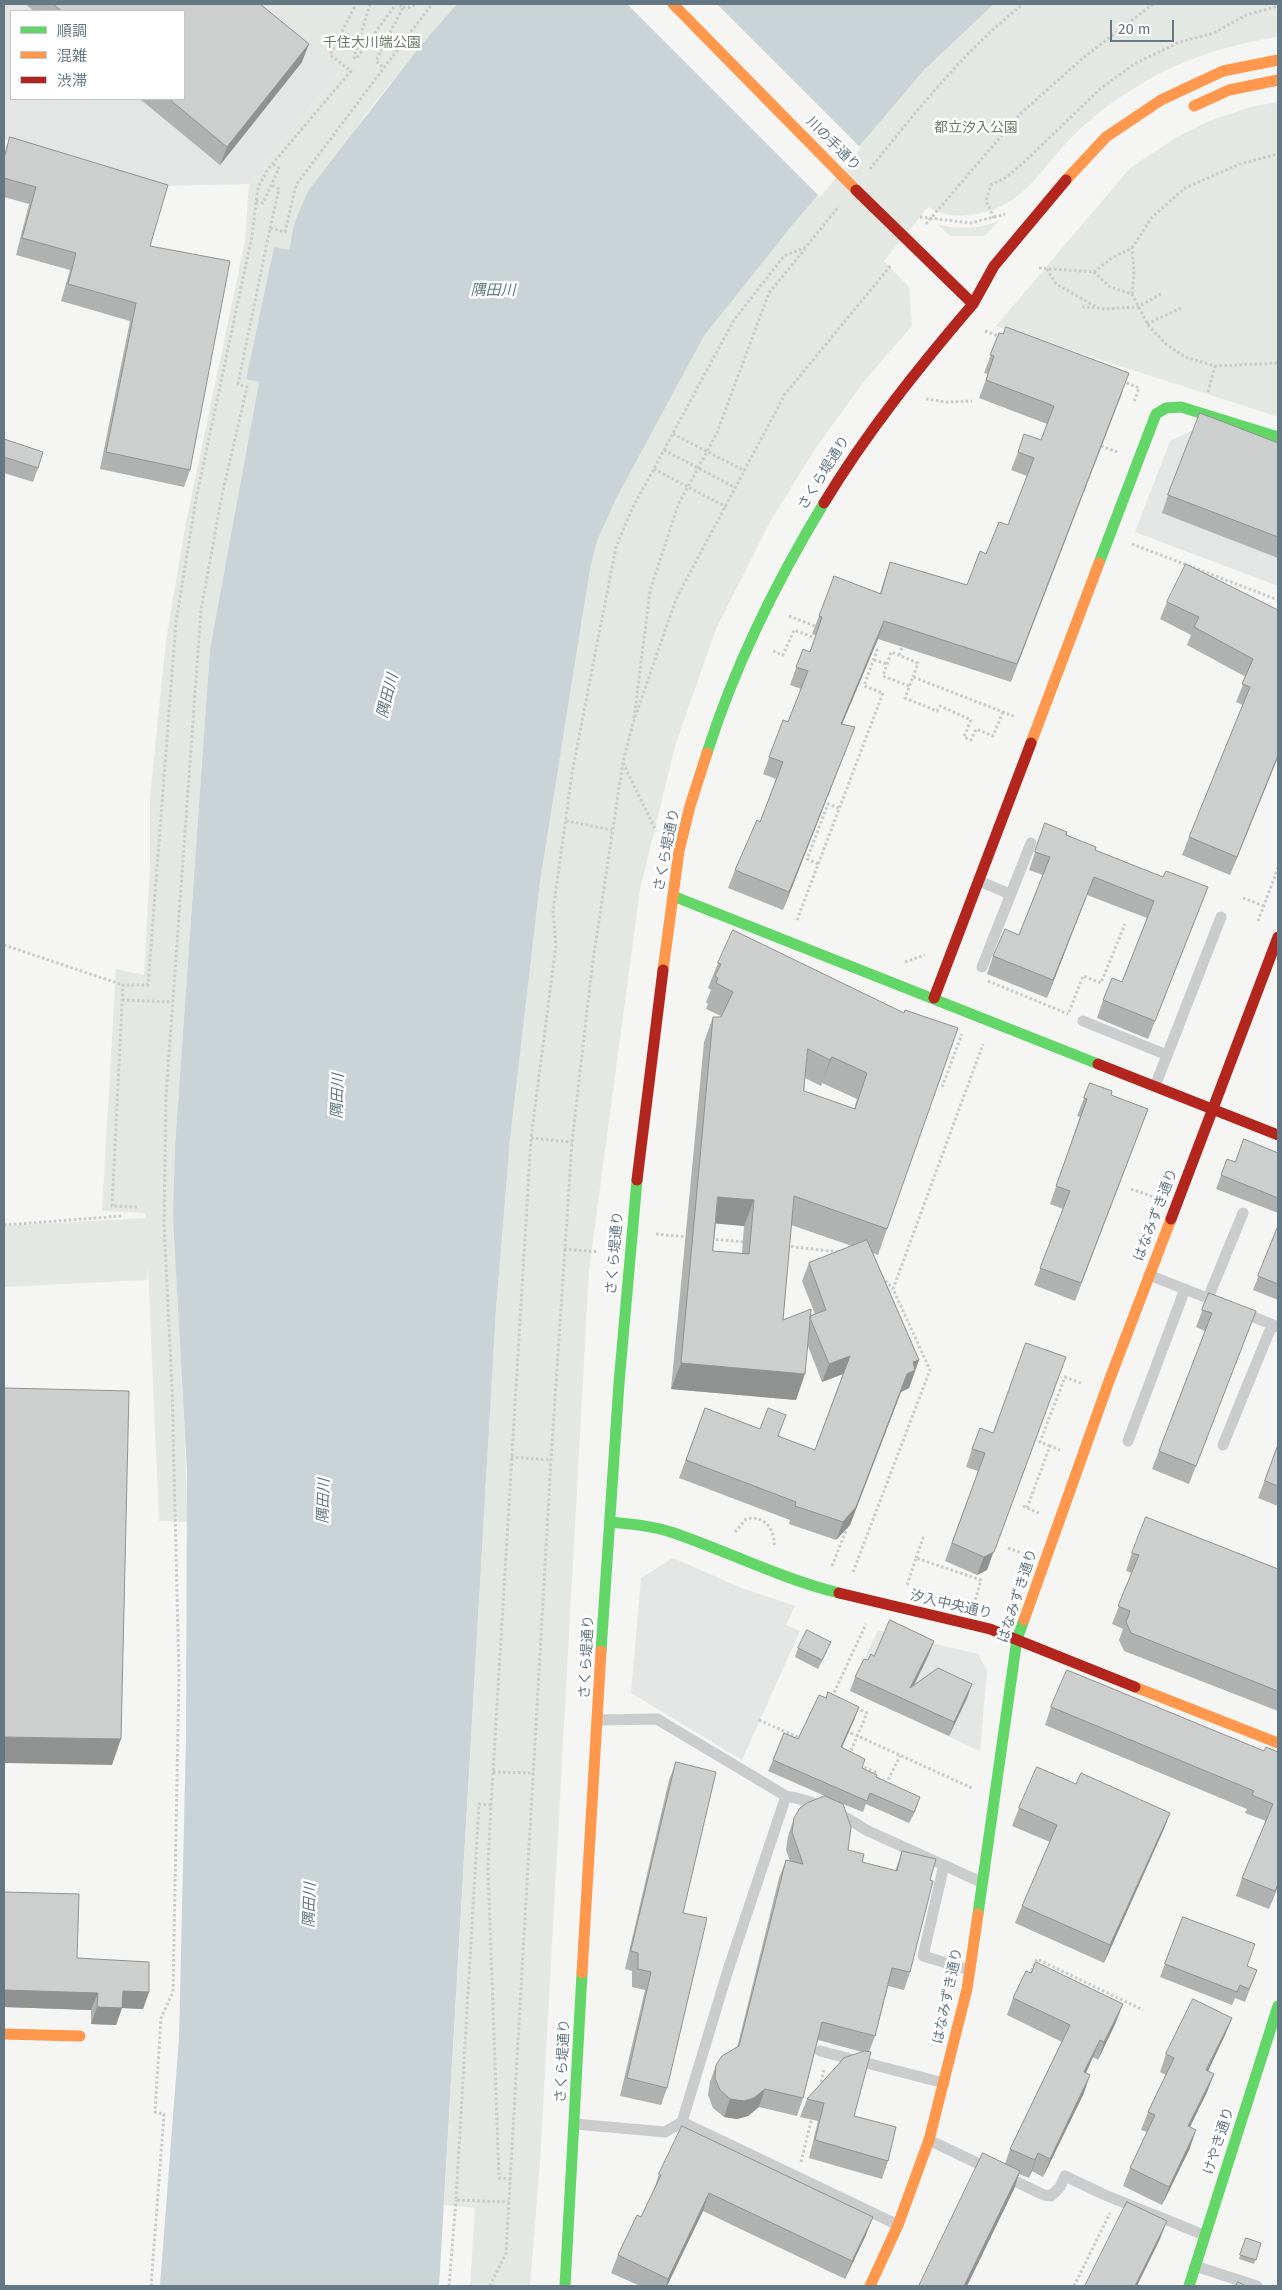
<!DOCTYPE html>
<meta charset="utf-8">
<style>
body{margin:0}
#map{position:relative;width:1282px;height:2290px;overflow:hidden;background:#f5f5f4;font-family:"Fira Sans","Noto Sans JP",sans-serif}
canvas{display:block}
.frame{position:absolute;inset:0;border:5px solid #647784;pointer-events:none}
.legend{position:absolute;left:10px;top:10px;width:175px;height:90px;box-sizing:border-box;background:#fff;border:1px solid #c1c9ce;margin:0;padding:6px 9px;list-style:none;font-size:15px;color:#647784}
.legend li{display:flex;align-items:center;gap:10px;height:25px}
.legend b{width:25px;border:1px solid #c1c9ce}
.scale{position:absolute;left:1110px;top:20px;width:64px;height:22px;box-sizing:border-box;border:2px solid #647784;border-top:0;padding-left:6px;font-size:15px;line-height:18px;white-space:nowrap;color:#647784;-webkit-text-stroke:4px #fff;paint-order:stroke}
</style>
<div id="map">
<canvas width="1282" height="2290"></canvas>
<div class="frame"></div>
<ul class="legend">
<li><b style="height:6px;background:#63d668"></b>順調</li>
<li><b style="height:6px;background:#ff974d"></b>混雑</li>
<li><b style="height:6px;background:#b3261e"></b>渋滞</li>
</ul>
<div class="scale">20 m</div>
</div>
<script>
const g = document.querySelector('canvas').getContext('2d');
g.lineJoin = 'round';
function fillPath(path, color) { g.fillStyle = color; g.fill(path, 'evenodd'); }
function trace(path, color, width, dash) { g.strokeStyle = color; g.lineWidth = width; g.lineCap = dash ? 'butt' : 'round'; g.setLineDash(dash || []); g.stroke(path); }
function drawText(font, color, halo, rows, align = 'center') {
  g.font = font + ' "Fira Sans","Noto Sans JP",sans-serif'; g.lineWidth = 5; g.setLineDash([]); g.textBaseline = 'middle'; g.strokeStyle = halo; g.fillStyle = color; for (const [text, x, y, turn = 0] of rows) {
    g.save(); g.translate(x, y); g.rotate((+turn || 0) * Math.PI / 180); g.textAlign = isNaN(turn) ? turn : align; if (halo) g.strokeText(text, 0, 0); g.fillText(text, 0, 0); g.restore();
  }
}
const built = new Path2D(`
 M4,4H274L322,53L341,69L249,184L156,186L11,139L4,140ZM11,11H184V99H11Z
 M1193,430L1278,458V586L1135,532L1170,441Z
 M673,1558L744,1589L795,1606L786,1625L800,1631L742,1760L631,1693L641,1578Z
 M878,1630L978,1654L987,1671L980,1751L850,1691Z`);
const green = new Path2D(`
 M274,4H457L421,45L366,114L294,224L289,250L274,247L246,379L259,382L210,649L175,1146C171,1272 187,1397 187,1522L159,1521L148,1268L147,1280L4,1287V1226L146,1218L145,1213L102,1211L116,969L144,975L150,864V798L166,640L186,522L245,241L249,184L341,69L322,53Z
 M994,4H1278V37C1227,45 1177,60 1133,89C1111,102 1091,118 1073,136C1039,170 1022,211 968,215C954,217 941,214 928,207L884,261L909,287L912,326L866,379L817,446L771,520L716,629L675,746L640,890L589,1270L540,2162L530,2286H470L475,2208L444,2205L496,1309L510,1140L540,882L590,569L597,541L617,497L704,336L790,228L924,70Z
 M1278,102V417L996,326L1130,168L1177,137L1209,121L1251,107Z
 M999,221L984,236H950L937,224C958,230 978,229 999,221Z`);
const water = new Path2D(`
 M457,4H994L924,70L790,228L704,336L617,497L597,541L590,569L540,882L510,1140L496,1309L439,2286H160L179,2038L186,1739L187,1471L173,1216L175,1146L210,649L259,382L246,379L274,247L289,250L294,224L308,191L421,45Z`);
const pier = new Path2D(`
 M627,4H717L861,148L820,197Z`);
const path = new Path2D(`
 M370,4L354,57L356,59L396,4L403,7L376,61L384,68
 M403,7L408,8L416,4
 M870,169C917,110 964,51 1023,4
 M256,201L263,203L279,168L273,164
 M920,217L971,223L1005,214
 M994,218L986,201L991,185L1008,176L1023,163L1099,90L1134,64L1180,42L1214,33L1246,15L1278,6
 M926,224L1020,114L1083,58L1153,4
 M270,228L279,189L271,185
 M1039,268L1094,272L1110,287L1132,294L1148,325L1166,344L1185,357L1215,366L1278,363
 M1047,269L1056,284L1100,309L1138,307L1161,294
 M1094,272L1112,258L1132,248L1152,217L1185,188L1240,164L1278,154
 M1132,294L1134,273L1132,248
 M1082,307L1097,308
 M1147,324L1181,308
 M985,331L1001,337
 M1122,381L1139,388L1134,402
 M1208,392L1215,366
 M926,399L946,402L972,401
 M673,434L745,471
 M1101,446L1117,452
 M664,450L736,488
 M654,469L726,507
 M1132,544L1278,600
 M789,616L815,626
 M773,651L783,655L794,630L815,638
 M899,655L902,647
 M874,660L887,664
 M909,686L883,676L891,652L918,663L913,677
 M1003,712L993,736L976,729L971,740L964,737L971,720L940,706L937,711L905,698L913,677C947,690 982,704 1016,717
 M634,718L650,591L678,505L716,435L769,293L805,249
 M623,763L656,831
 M566,821L612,830
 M818,864L807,859L828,804L839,808
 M1243,898L1264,906
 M797,920L883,693L864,686L877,650L870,647
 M1258,921L1278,868
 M4,945L123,985
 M905,962L925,955
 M988,981L1068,1014
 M122,1000L172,1002
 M1069,1012L1083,976L1101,983L1125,924
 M942,1087L962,1034
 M531,1138L572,1142
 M1131,1189L1154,1197
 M137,1207L112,1206L123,985H148L176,622L196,499L252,236L258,187L269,168L351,71L330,55L356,4
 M4,1225L122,1216
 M656,1234L688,1237
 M711,1239L745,1242
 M786,1246L839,1252
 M564,1249L599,1252
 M882,1277L893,1289
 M1050,1446L1040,1442L1065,1377L1083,1384
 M511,1457L551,1460
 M1023,1506L1039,1513
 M1027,1508L1050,1446L1060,1450
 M735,1532L746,1519C765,1514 776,1531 774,1547
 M1008,1548L1024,1554
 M916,1558L923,1538L925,1539
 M832,1566L847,1528
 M853,1572L930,1370L893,1289L983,1044
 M907,1585L916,1558L981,1580L975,1601
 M832,1697L866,1624
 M759,1720L802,1739
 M851,1733L972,1788
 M849,1755L867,1713L856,1708
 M860,1765L875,1772L874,1776
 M493,1772L534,1773
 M886,1784L900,1756
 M491,1805L479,1804L456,2200L509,2202
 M1029,1975L1037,1959L1143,2010
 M820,2087L824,2069
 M801,2162L812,2117
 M511,2179L499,2178L488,1868L491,1805L531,1138L556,945L553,912L572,773L616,547L631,511L734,320L784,256L806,247L839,206
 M151,2286L164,2114L155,2112L161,2018L173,1992L179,1675L172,1387L164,1225L166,1096L201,610L222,495L247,387L238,384L270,228L285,232L296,185L432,4
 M449,2286L456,2200
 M490,2286L506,2253L551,1460L572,1142L592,967L623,762L633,723L676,599L785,394L892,264
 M1074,2286L1110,2213`);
const lane = new Path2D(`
 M979,881L1010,894
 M982,967L1031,843
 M1083,1021L1167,1055
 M1155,1086L1221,917
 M1149,1275L1220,1303
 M1208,1298L1243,1213
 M1239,1311L1278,1327
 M1128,1441L1185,1289
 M1223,1445L1272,1325
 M598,1720L657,1719L786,1796C815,1801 842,1814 866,1830L981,1882
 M944,1865L923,1956L970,1970
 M820,2051L944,2083
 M682,2122L898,2225
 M575,2124L665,2132L682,2122L728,1970L786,1796
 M929,2140L1044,2195L1051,2196L1060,2187L1065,2176L1105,2195L1204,2235
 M1195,2266L1257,2286`);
const fast = new Path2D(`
 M1099,563L1156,414L1166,408L1181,407L1278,437
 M707,753C735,665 776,582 824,503
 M673,896L1098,1064
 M610,1522C632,1524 653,1526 674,1533C729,1552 782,1579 839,1593
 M601,1651L619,1383L637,1180
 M978,1914L1017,1639L1024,1620
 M565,2286L582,1973
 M1189,2286L1278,2006`);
const slow = new Path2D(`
 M673,4L856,190
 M1194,106L1229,90L1278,80
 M1066,180L1106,137L1161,100L1223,71L1278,60
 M1031,743L1099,563
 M663,970L679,851L690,806L707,753
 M1024,1620L1109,1381L1171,1219
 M1135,1687L1278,1743
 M582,1973L601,1651
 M4,2034L80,2036
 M870,2286L898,2225L929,2140L967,1989L978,1914`);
const jam = new Path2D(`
 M856,190L973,304
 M973,304L994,266L1066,180
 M824,503C867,432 919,367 973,304
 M934,998L1031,743
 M1098,1064L1278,1135
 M637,1180L663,970
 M1171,1219L1278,937
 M839,1593L990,1629L1135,1687`);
const wall = new Path2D(`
 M25,4H260L302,62L220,165L140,99H184V11H34Z
 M10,137L150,246L190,470L184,487L100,469L130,321L61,301L70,270L16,255L29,204L4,197V155Z
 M999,333L1123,391L1011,682L878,639L842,724L855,727L783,910L728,888L735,870L760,822L776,779L763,774L783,720L788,722L801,689L790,685L803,649L810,652L816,635L812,634L819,616L880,593L890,562L967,585L986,554L1008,525L1027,476L1011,470L1018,452L1041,440L1047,424L979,398L988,374L984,373Z
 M4,439L38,468L33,482L4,473Z
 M1278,443V558L1162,513L1168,495Z
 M1167,602L1278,610V757L1230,875L1182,855L1189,837L1243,705L1236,702L1246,677L1187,645L1191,635L1160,619Z
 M1045,823L1095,850L1163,877L1208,887L1148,1039L1097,1018L1103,1000L1122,982L1147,918L1087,895L1047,998L987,974L993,956L1019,935L1043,875L1029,870Z
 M718,963L904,1013L887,1229L878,1255L873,1253L919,1360L909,1388L901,1392L850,1525L836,1540L789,1524L790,1520L679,1478L705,1408L815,1450L843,1374L822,1382L808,1346L796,1400L671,1389L704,1042L713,1017H721V1016L706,1009L708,1004L706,1002L711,990L708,988ZM805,1078L821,1086L822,1083L857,1099L854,1109L804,1091ZM716,1223L744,1226L742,1253L713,1251ZM791,1225L852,1246L809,1263L802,1281L815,1314L810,1316L783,1320Z
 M1090,1083L1111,1095L1148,1109L1075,1301L1034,1285L1063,1209L1050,1204L1080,1117L1077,1116Z
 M1278,1153V1213L1216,1189L1227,1159L1235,1162Z
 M1278,1226V1300L1253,1290Z
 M1209,1293L1249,1329L1189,1484L1152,1469L1205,1331L1196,1327Z
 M993,1433L987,1570L977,1575L945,1561L978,1471L966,1467L972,1449Z
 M1278,1445V1506L1258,1498Z
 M1132,1553L1278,1569V1711L1124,1651L1119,1640L1123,1629L1112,1624L1132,1573L1126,1571Z
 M798,1648L827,1651L818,1669L795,1657Z
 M929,1654L913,1687L972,1684L967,1698L949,1736L850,1691L855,1677L868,1660L874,1656Z
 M1051,1707L1264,1751L1278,1752V1886L1269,1909L1236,1896L1242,1878L1266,1821L1245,1813L1247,1809L1045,1725Z
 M855,1718L842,1748L862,1768L876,1777L916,1809L909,1823L866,1804L863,1812L843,1804L848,1850L862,1862L895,1871L902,1851L930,1880L910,1972L904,1990L888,1986L875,2036L869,2052L854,2116L888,2161L882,2179L809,2158L818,2121L800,2117L807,2099L862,2052L818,2040L803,2098L797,2116L759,2107L748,2116L737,2119L724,2117L713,2108L708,2095L710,2082L716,2065L737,2048L779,1878L786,1860L790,1861L786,1850L788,1836L794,1818L825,1796L768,1771L773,1760L798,1739Z
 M676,1762L683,1913L667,2088L661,2105L620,2096L645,1990L632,1987V1971L625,1969L669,1780Z
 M1076,1784L1170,1813L1163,1831L1104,1963L1015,1923L1022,1906L1050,1842L1012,1826L1019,1808Z
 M4,1892L77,1958L149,1992L143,2009L122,2008L116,2025L91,2024V2010L4,2007Z
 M1183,1917L1247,1966L1257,1970L1245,2002L1235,1998L1232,2005L1160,1977Z
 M1013,1998L1116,2022L1098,2060L1093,2057L1086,2073L1084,2093L1043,2177L1032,2171L1029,2178L1019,2174L1014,2189L967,2286H919L1005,2164L1010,2149L1062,2042L1007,2015Z
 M1232,2018L1225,2035L1208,2071L1214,2074L1207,2092L1190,2127V2148L1162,2205L1123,2186L1130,2168L1147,2132L1141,2130L1148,2112L1166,2075L1160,2072L1166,2054Z
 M659,2174L866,2235L845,2279L703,2211L667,2286H640L611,2273L618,2255L641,2217L653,2192Z
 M1246,2238L1261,2243L1254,2264L1239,2259Z`);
const shadedWall = new Path2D(`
 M309,44L302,62L220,165L227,147Z
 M884,621L878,639L835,741L841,724Z
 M855,727L848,745L783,910L789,892Z
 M1278,755V757L1230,875L1237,857Z
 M1094,877L1087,895L1047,998L1053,980Z
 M1208,887L1201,905L1148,1039L1155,1021Z
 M832,1057L822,1083L821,1086L830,1060Z
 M718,1197L754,1200L744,1226L709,1223Z
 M850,1356L843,1374L822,1382L829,1364Z
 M919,1360L909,1388L901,1392L850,1525L836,1540L843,1522L907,1374L913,1362Z
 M681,1363L805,1374L796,1400L671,1389Z
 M1059,1375L987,1570L977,1575L984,1557Z
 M934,1641L929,1654L906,1702L910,1688Z
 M972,1684L967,1698L949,1736L954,1722Z
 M859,1707L855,1718L836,1759L841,1747Z
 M4,1737L121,1739L112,1765L4,1763Z
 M920,1797L916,1809L909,1823L914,1812Z
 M1170,1813L1163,1831L1104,1963L1110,1945Z
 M1278,1884V1886L1269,1909Z
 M4,1990L98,1993L91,2010L4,2007Z
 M123,1991L149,1992L143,2009L122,2008L116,2025L91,2024L97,2007Z
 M1123,2004L1116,2022L1098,2060L1104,2042Z
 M1232,2018L1225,2035L1200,2088L1206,2070Z
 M1100,2040L1093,2057L1078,2090L1084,2072Z
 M1214,2074L1207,2092L1182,2143L1188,2126Z
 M1090,2075L1084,2093L1043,2177L1050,2159Z
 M765,2089L759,2107L748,2116L737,2119L724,2117L730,2099Z
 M1196,2130L1190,2148L1162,2205L1169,2187Z
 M1038,2153L1032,2171L1029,2178L1035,2160Z
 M1020,2171L1014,2189L967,2286H964Z
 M709,2193L703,2211L667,2286H666L668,2279Z
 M873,2217L866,2235L845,2279L852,2261Z
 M1167,2221L1160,2239L1137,2286H1135Z`);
const building = new Path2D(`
 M53,4H260L309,44L227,147L169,99H184V11H62Z
 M10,137L168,185L150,246L230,261L190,470L106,452L136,303L68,284L76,253L22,238L36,187L4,178V159Z
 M1006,327L1129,373L1017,664L884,621L841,724L855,727L789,892L735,870L757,820L760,822L783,762L769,757L783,720L788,722L808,671L796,667L803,649L810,652L822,617L819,616L834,576L881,594L890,562L967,585L980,551L986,554L999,522L1008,525L1034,458L1018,452L1024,434L1041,440L1054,406L986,380L994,356L990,355L999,333L1003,334Z
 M1200,413L1278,443V537L1168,495Z
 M4,439L43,452L38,468L4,457Z
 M1186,564L1278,610V755L1237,857L1189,837L1250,687L1242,684L1253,659L1194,627L1199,617L1167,602Z
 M1045,823L1067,832L1066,835L1096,847L1095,850L1163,877L1166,871L1208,887L1155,1021L1103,1000L1112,978L1122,982L1154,901L1094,877L1053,980L993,956L1005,929L1019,935L1050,857L1035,852Z
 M733,930L904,1013L905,1010L958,1028L887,1229L794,1196L783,1320L811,1309L805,1374L681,1363L713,1017H721L733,992L716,983L718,978L715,976L721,964L718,963ZM808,1049L830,1060L832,1057L867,1073L855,1109L804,1091ZM718,1197L754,1200L749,1254L713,1251Z
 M1090,1083L1112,1091L1111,1095L1148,1109L1081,1283L1040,1268L1070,1191L1056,1186L1087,1099L1084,1098Z
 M1244,1139L1278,1153V1198L1221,1175L1227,1159L1235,1162Z
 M1278,1226V1284L1258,1276Z
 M867,1240L919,1360L913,1362L915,1370L907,1374L856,1507L843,1522L795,1506L796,1502L686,1460L705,1408L760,1429L768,1408L786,1415L778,1436L815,1450L850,1356L829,1364L810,1318V1316L826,1310L809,1263Z
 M1209,1293L1256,1311L1196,1466L1159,1451L1212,1313L1202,1310Z
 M1026,1343L1066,1357L994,1552L984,1557L952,1543L985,1453L972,1449L980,1428L993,1433Z
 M4,1388L129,1391L121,1739L4,1737Z
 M1278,1445V1486L1265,1481Z
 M1146,1517L1278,1569V1691L1131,1633L1126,1622L1130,1611L1118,1606L1139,1555L1132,1553Z
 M890,1620L934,1641L910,1688L938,1668L972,1684L954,1722L855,1677L864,1659L868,1660L871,1654L874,1656Z
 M807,1630L831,1642L822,1660L798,1648Z
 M1067,1670L1264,1751L1266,1747L1278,1752V1884L1275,1891L1242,1878L1273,1804L1252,1795L1254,1791L1051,1707Z
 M828,1692L859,1707L841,1747L865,1759L862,1768L877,1775L876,1777L920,1797L914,1812L870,1793L867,1801L773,1760L784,1733L798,1739L819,1695L826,1698Z
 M676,1762L716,1772L683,1913L707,1918L667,2088L627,2078L651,1972L638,1969V1953L631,1951Z
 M1037,1767L1076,1784L1081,1773L1170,1813L1110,1945L1022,1906L1057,1825L1019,1808Z
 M825,1796L843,1804L851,1827L848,1850L864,1854L862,1862L897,1871L902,1851L936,1859L930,1880L933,1881L910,1972L892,1968L875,2036L822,2022L803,2098L765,2089L754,2098L744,2101L730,2099L720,2090L715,2078L716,2065L722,2056L739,2046L786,1860L803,1864L792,1832L794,1818L800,1808L807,1803Z
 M4,1892L79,1894L77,1958L149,1962V1992L123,1991L122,2008L97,2007L98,1993L4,1990Z
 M1183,1917L1255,1944L1247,1966L1257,1970L1249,1989L1240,1985L1237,1992L1165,1964Z
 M1036,1962L1123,2004L1104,2042L1100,2040L1084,2072L1090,2075L1050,2159L1038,2153L1035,2160L1010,2149L1070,2025L1013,1998L1026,1971L1031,1973Z
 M1193,1999L1232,2018L1206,2070L1214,2074L1188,2126L1196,2130L1169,2187L1130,2168L1155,2115L1148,2112L1174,2058L1166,2054Z
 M865,2051L871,2052L854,2116L896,2127L888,2161L815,2140L824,2103L807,2099L844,2058Z
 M682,2126L873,2217L852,2261L709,2193L668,2279L618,2255L637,2215L641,2217L661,2175L659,2174Z
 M983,2153L1020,2171L964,2286H919Z
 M1127,2202L1167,2221L1135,2286H1085Z
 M1246,2238L1261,2243L1256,2260L1240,2255Z
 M1238,2282L1246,2286H1236Z`);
const parkNames = [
 ["千住大川端公園",372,43],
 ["都立汐入公園",976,128]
];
const streetNames = [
 ["川の手通り",833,144,45],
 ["さくら堤通り",824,473,-58],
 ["さくら堤通り",667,850,-79],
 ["はなみずき通り",1156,1215,-69],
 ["さくら堤通り",615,1253,-85],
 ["はなみずき通り",1018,1596,-72],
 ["汐入中央通り",951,1605,13],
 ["さくら堤通り",587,1657,-87],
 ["はなみずき通り",948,1996,-78],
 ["さくら堤通り",563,2061,-87],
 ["けやき通り",1219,2141,-72]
];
const waterNames = [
 ["隅田川",493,291],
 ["隅田川",388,696,-76],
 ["隅田川",338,1096,-88],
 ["隅田川",324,1501,-88],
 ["隅田川",310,1905,-88]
];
fillPath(built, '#e4e5e5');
fillPath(green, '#e4e8e2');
fillPath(water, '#cad3d5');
fillPath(pier, '#f5f5f4');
trace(path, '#c9caca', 3, [2.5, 2.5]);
trace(lane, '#cacccd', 11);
trace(fast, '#63d668', 11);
trace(slow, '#ff974d', 11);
trace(jam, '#b3261e', 11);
fillPath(wall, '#b0b2b2');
fillPath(shadedWall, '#909191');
fillPath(building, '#cdcfcf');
trace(building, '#909191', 1);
drawText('14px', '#697b63', '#fff', parkNames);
drawText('14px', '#647784', '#fff', streetNames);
drawText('italic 15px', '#607981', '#fff', waterNames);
</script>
